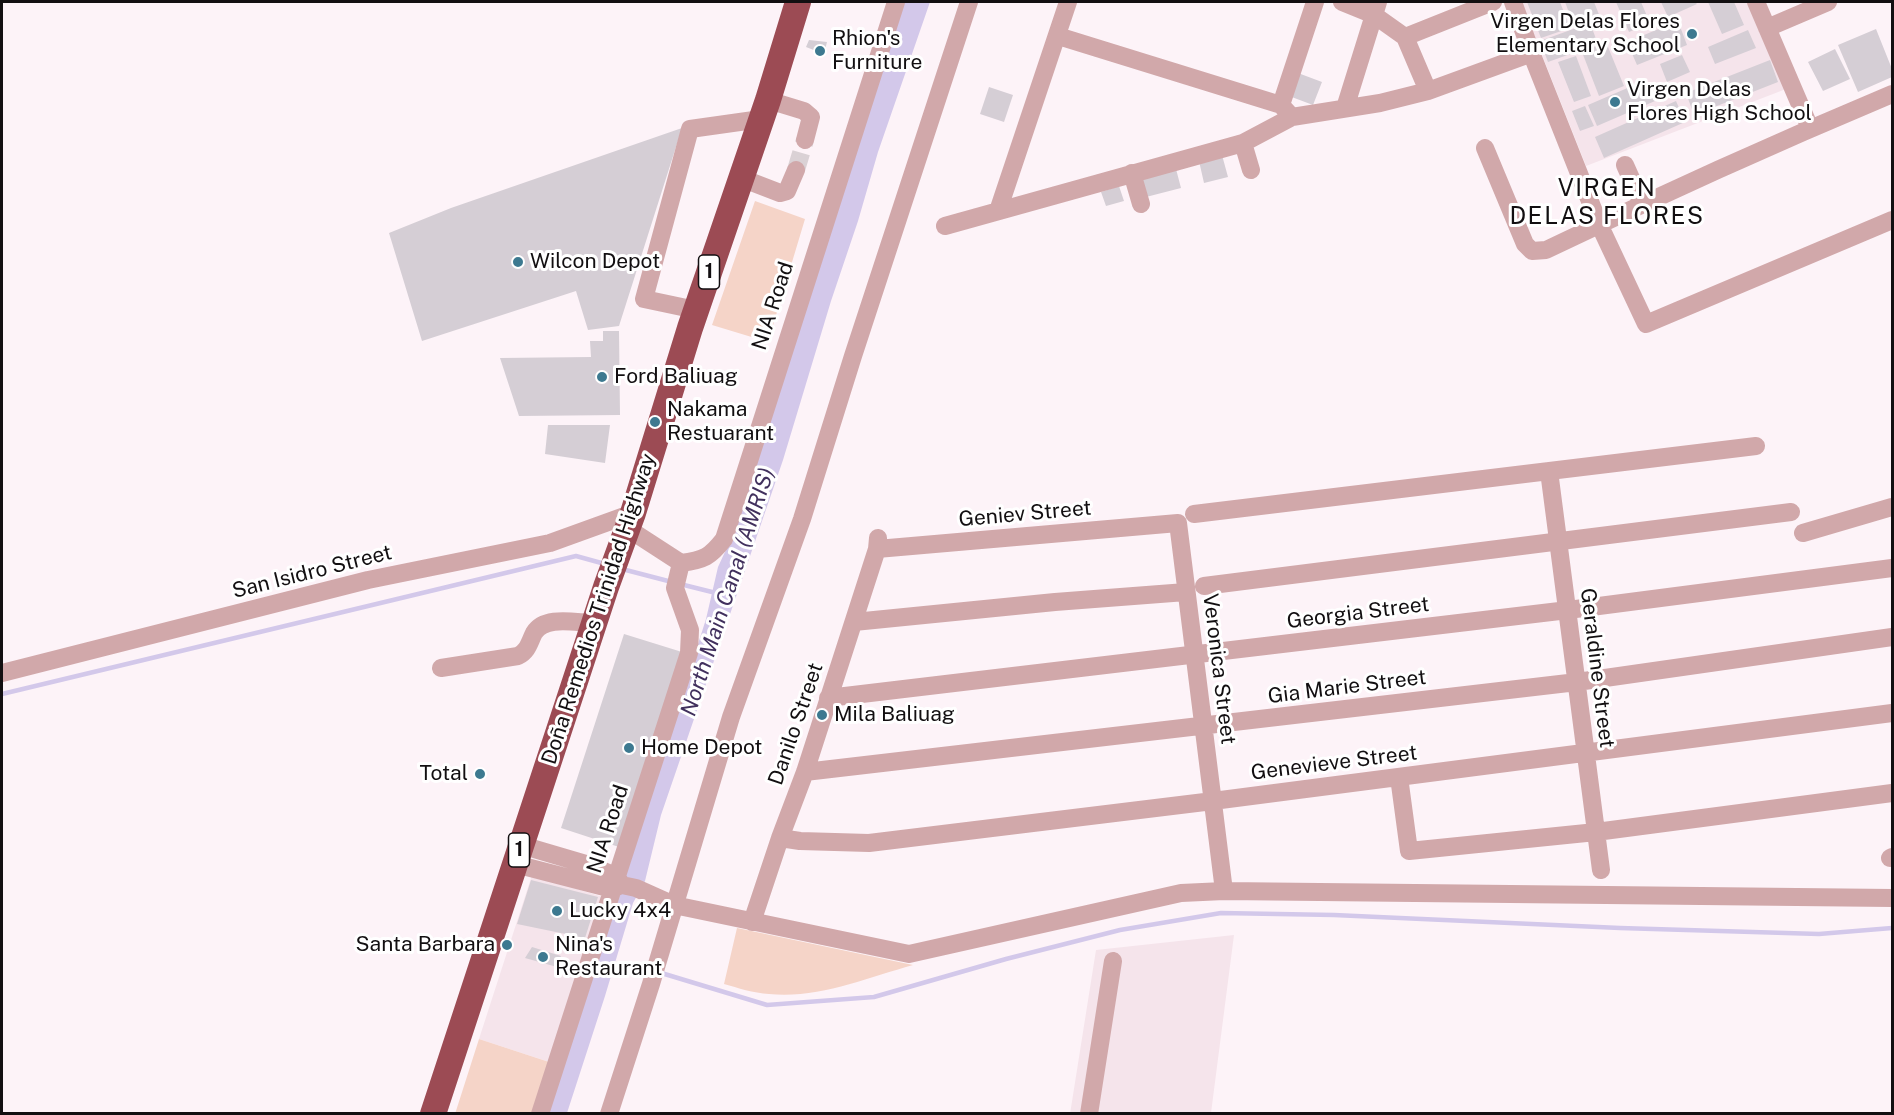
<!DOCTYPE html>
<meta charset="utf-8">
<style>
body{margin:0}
#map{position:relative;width:1894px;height:1115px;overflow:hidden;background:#fdf3f8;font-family:"Public Sans",sans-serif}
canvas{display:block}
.frame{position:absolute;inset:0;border:3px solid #120f11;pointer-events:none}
</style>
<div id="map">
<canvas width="1894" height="1115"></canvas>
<div class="frame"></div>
</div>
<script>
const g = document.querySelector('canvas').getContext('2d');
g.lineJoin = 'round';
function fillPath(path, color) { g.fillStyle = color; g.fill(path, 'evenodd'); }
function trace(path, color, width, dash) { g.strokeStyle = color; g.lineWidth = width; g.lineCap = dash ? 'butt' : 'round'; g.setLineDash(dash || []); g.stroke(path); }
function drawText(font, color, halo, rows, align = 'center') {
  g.font = font + ' "Public Sans",sans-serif'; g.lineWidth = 6; g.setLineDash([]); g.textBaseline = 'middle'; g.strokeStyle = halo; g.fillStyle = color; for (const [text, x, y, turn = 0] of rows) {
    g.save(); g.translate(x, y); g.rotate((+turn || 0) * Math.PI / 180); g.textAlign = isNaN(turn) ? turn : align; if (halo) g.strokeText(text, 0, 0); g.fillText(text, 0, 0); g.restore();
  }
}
const built = new Path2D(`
 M1521,2H1750L1786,89L1586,166Z
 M532,875L603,897L549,1062L479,1039Z
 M1234,935L1211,1113L1070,1114L1096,950Z`);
const green = new Path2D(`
 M755,201L805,219L768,342L712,325Z
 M737,928L913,965C866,978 818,999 769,994C753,993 738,988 724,984Z
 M479,1039L549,1062L532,1113L455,1114Z`);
const water = new Path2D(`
 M904,2H930L878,152L858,221L831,301L783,460L661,815L645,881L633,903L605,996L567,1113L548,1114L706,619L718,567L730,541Z`);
const stream = new Path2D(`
 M622,569L672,582
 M680,584L716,593
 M2,694L576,556L605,564
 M609,963L633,967
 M658,972L767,1005L874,997L1006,959L1120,930L1221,913L1334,915L1620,928L1819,934L1892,928`);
const building = new Path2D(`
 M1527,2H1560L1570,28L1541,38Z
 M1565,2H1594L1600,17L1574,26Z
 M1616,2H1641L1650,23L1629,32Z
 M1661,2H1695L1697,4L1668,17Z
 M1708,2H1734L1744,25L1722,34Z
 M1678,21L1687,45L1637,65L1627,42Z
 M1590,23L1598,44L1548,62L1540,41Z
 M1876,29L1892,69V77L1858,92L1838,45Z
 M1748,30L1756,48L1715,64L1708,47Z
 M809,40L827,42L824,54L806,47Z
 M1606,42L1624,86L1599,96L1582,52Z
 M1835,49L1850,79L1823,91L1808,62Z
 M1682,55L1690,72L1667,82L1660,64Z
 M1576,56L1591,96L1574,102L1558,62Z
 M1770,60L1778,82L1694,115L1686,93Z
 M1298,73L1322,82L1313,105L1289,96Z
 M1646,80L1655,101L1597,126L1588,105Z
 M989,87L1013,95L1004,122L980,114Z
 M1676,101L1685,122L1604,158L1595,137Z
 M1585,106L1594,126L1580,131L1572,111Z
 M682,128L619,326L588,330L576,291L422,341L389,233L451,208Z
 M1222,155L1228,177L1204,183L1199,161Z
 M1176,169L1181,188L1146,197L1141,178Z
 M1119,186L1124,201L1106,206L1101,192Z
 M603,331H619L620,415L519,416L500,358L591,357L590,341H603Z
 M548,425H610L605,463L545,454Z
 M624,634L682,652L619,847L561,828Z
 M531,880L598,897L585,938L517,924Z
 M532,947L561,956L557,967L525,958Z`);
const minorTunnel = new Path2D(`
 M796,170L805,140`);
const minor = new Path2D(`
 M1342,2L1374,15L1405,37L1428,91
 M1513,2L1534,60L1599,224L1646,324L1892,220
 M1756,2L1810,128
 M1767,28L1828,2
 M1058,36L1281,105L1292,117
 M1405,37L1493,2
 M768,100L804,111L811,117L805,140
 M1281,105L1315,2
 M1345,108L1378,2
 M1243,143L1251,170
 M1485,148L1525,244L1532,251L1546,250C1660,195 1775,143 1892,94
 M1625,165L1642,203
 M1132,173L1141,204
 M741,178L780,193L787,191L796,170
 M998,211L1068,2
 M945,226L1243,143L1292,117L1380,103L1428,91L1532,53
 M696,310L644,299L690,129L761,119
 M1549,471L1601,870
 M1194,514L1756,446
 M627,528L681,563
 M1803,533L1892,507
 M877,549L1178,523L1224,891
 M681,563C704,560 710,557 724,539L896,2
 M1204,586L1791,512
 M854,622L1055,602L1186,592
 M441,668L518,656C528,651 529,643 534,633C545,615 576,623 594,623
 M2,673L368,580L550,543L633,513
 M828,698L1568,610L1892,568
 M805,772L1577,682L1892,637
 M1399,777L1409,851L1596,832L1892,793
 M780,838L800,841L869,843L1213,801L1892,713
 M521,845L589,865L616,876L622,885L636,888L674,905L909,954L1181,893L1224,891L1892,898
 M1890,858L1892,857
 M515,864L612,889L621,885
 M752,922L780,838L805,772L877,549L878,538
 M540,1114L689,653L690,630L675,588L681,563
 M609,1114L651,984L731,717L802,519L853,356L969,2
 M1089,1114L1113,961`);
const highway = new Path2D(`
 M433,1114L606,587L633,513L690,328L768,100L798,2`);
const markers = [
 [1692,34,6,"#3d7990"],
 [820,51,6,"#3d7990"],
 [1615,102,6,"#3d7990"],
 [518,262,6,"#3d7990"],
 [602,377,6,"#3d7990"],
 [655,422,6,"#3d7990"],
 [822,715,6,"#3d7990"],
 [629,748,6,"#3d7990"],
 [480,774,6,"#3d7990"],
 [557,911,6,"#3d7990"],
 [507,945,6,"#3d7990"],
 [543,957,6,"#3d7990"]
];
const shields = [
 [709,272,21],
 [519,850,21]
];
const shieldNames = [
 ["1",709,272],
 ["1",519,850]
];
const poiNames = [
 ["Virgen Delas Flores",1680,22,"right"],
 ["Elementary School",1680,46,"right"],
 ["Rhion's",832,39],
 ["Furniture",832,63],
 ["Virgen Delas",1627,90],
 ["Flores High School",1627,114],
 ["Wilcon Depot",530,262],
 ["Ford Baliuag",614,377],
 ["Nakama",667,410],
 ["Restuarant",667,434],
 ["Mila Baliuag",834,715],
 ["Home Depot",641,748],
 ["Total",468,774,"right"],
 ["Lucky 4x4",569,911],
 ["Santa Barbara",495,945,"right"],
 ["Nina's",555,945],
 ["Restaurant",555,969]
];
const streetNames = [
 ["NIA Road",773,306,-72],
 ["Geniev Street",1025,514,-5],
 ["San Isidro Street",312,572,-14],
 ["Doña Remedios Trinidad Highway",599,609,-72],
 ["Georgia Street",1358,613,-7],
 ["Geraldine Street",1597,668,83],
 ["Veronica Street",1219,669,83],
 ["Gia Marie Street",1347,687,-7],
 ["Danilo Street",796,724,-71],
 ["Genevieve Street",1334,763,-7],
 ["NIA Road",608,829,-72]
];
const waterNames = [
 ["North Main Canal (AMRIS)",728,592,-72]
];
const quarterNames = [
 ["VIRGEN",1607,189],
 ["DELAS FLORES",1607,217]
];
fillPath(built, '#f5e4eb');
fillPath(green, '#f5d4c8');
fillPath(water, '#d3c8ea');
trace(stream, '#d3c8ea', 4.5);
fillPath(building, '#d5ced5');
trace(minorTunnel, '#dad1d5', 18, [18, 9]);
trace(minor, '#d1a8aa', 18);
trace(highway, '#9c4b54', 26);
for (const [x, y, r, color] of markers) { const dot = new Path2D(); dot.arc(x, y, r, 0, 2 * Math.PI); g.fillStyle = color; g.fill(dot); trace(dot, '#fff', 2); }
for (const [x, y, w] of shields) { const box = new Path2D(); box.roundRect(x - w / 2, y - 17, w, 34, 4.5); g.fillStyle = '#fff'; g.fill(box); trace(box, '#120f11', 1.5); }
drawText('bold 20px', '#120f11', null, shieldNames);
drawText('21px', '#120f11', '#fff', poiNames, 'left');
drawText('21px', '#120f11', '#fff', streetNames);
drawText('italic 22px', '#41305d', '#fff', waterNames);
g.letterSpacing = '1.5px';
drawText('24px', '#120f11', '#fff', quarterNames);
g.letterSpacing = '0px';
</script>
